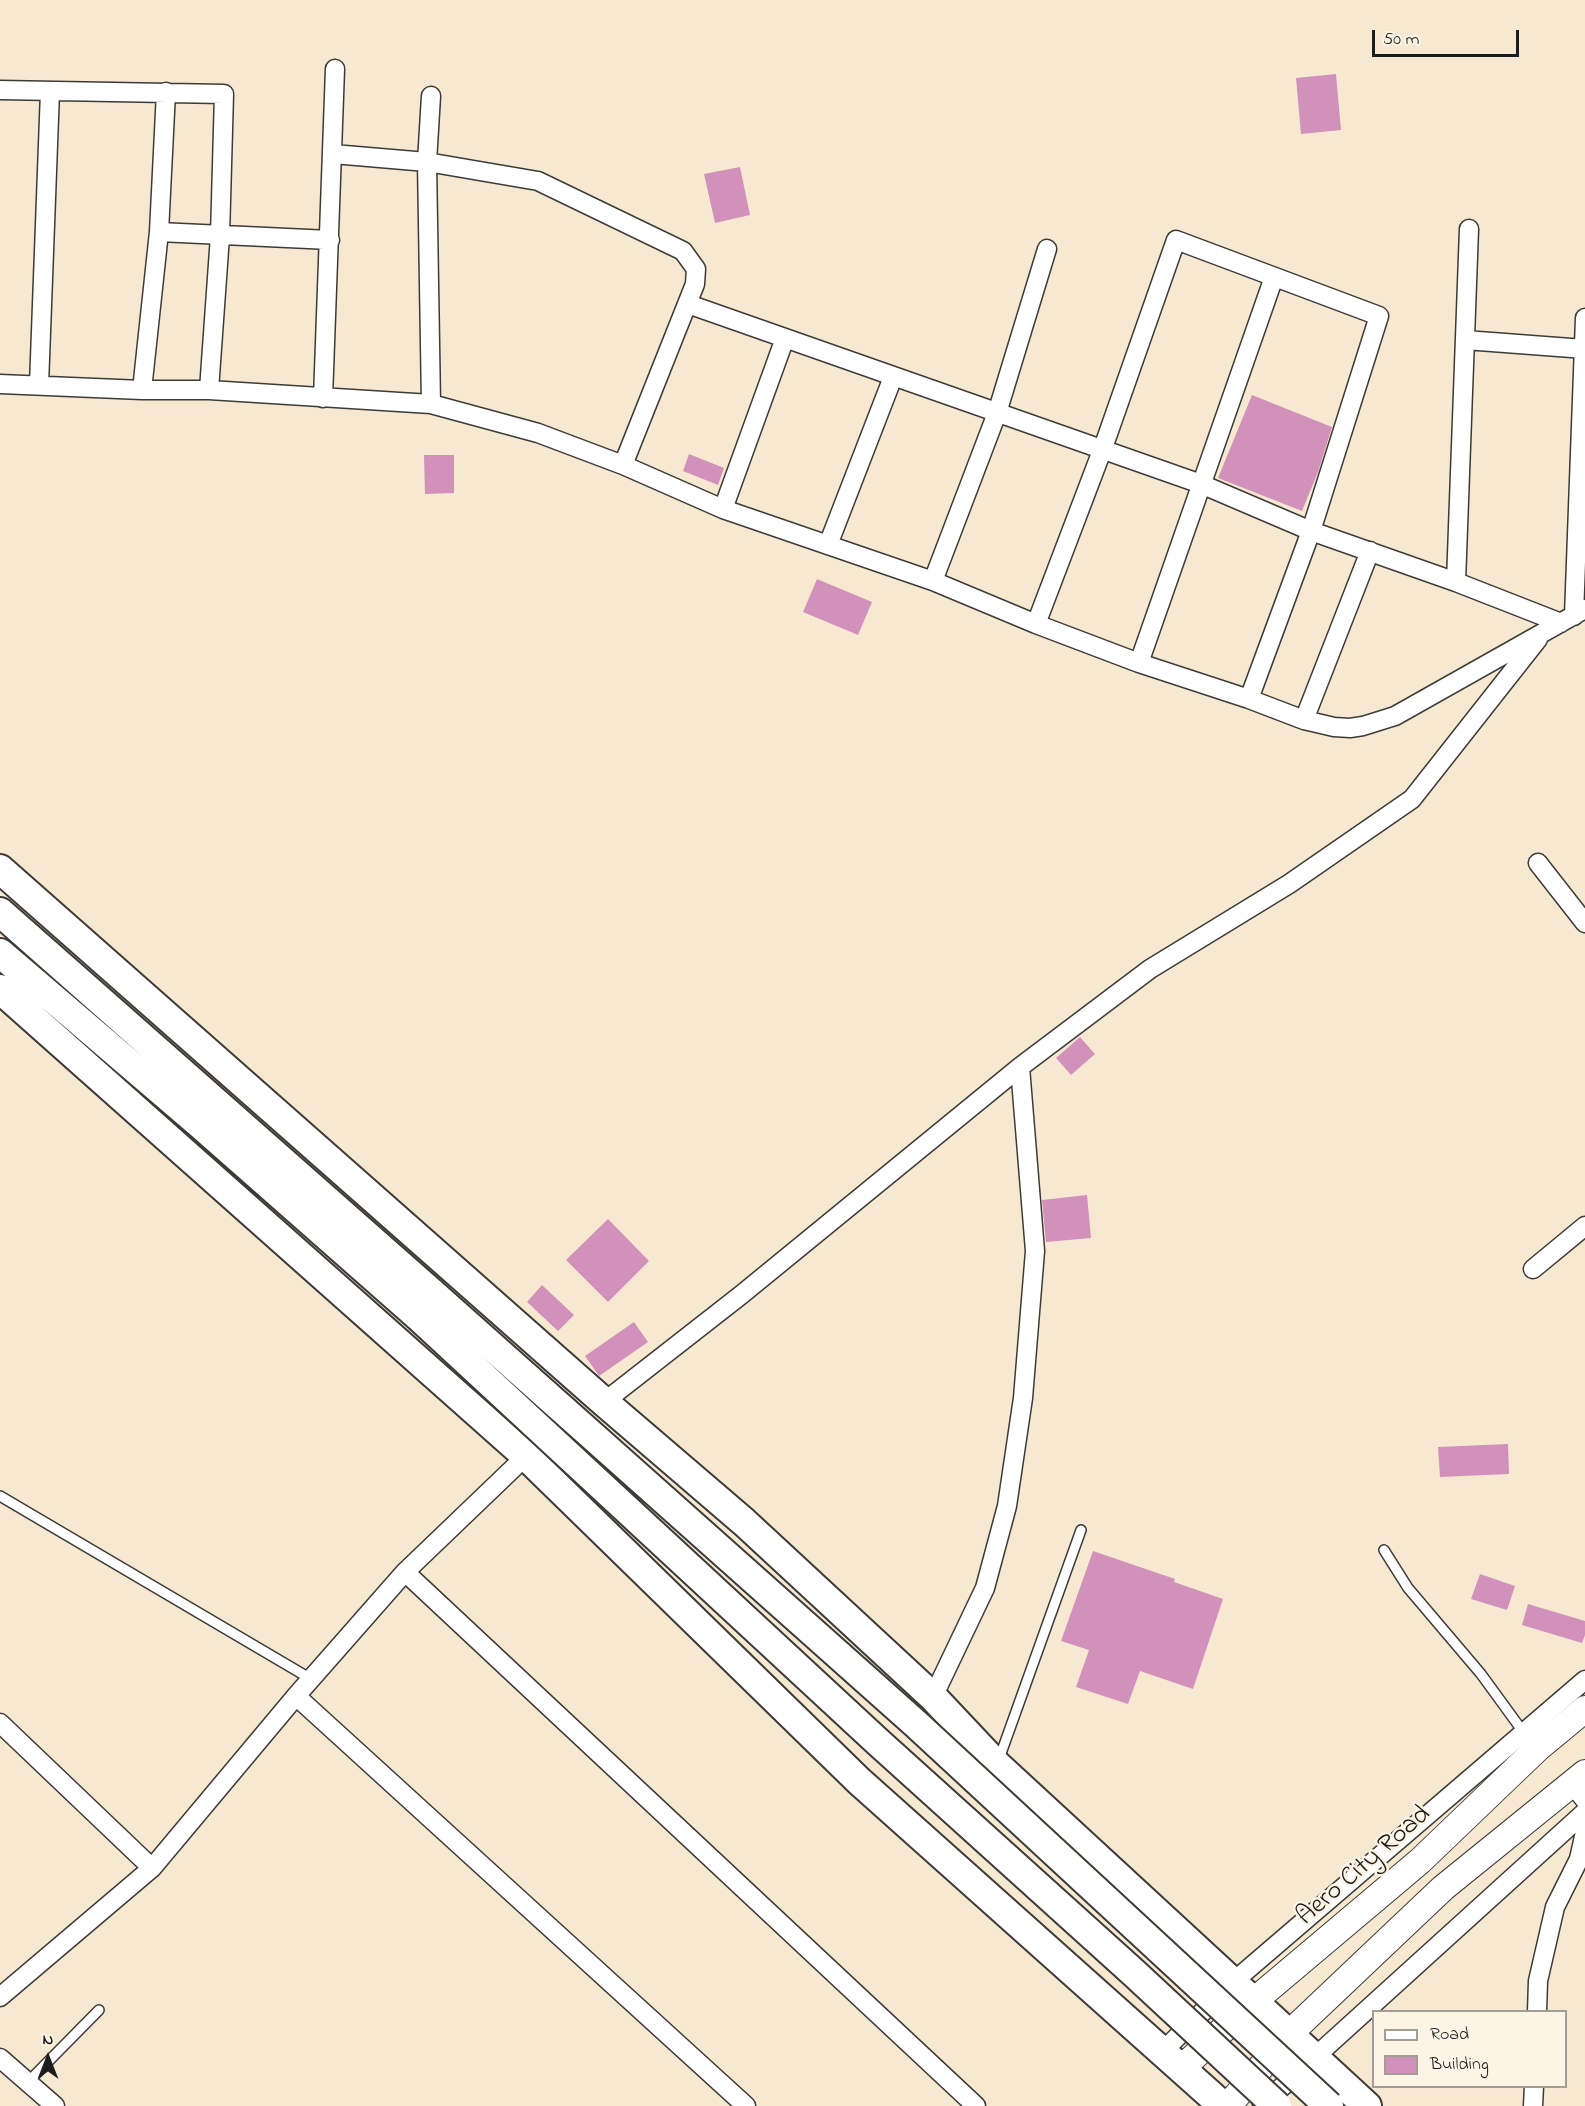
<!DOCTYPE html>
<style>
body{margin:0}
#map{position:relative;width:1585px;height:2106px;overflow:hidden;background:#f7e9d1;font-family:"Indie Flower",sans-serif}
canvas{display:block}
.legend{position:absolute;left:1372px;top:2010px;width:195px;height:78px;box-sizing:border-box;background:#fcf5e5;border:2px solid #a29e95;margin:0;padding:8px 10px;list-style:none;font-size:18px;color:#1c1c1c}
.legend li{display:flex;align-items:center;gap:12px;height:30px}
.legend b{width:30px;border:2px solid #a29e95}
.north{position:absolute;left:18px;top:2028px;width:60px;height:60px;-webkit-text-stroke:4px #fcf5e5;paint-order:stroke;rotate:0deg;font-size:16px;font-weight:700;line-height:24px;text-align:center;color:#1c1c1c}
.north::after{content:'';display:block;margin:auto;width:21px;height:27px;background:#1c1c1c;clip-path:polygon(50% 0,100% 100%,50% 72%,0 100%)}
.scale{position:absolute;left:1372px;top:30px;width:147px;height:27px;box-sizing:border-box;border:3px solid #1c1c1c;border-top:0;padding-left:8px;font-size:18px;line-height:21px;white-space:nowrap;color:#1c1c1c;-webkit-text-stroke:4px #fcf5e5;paint-order:stroke}
</style>
<div id="map">
<canvas width="1585" height="2106"></canvas>
<ul class="legend">
<li><b style="height:8px;background:#fff"></b>Road</li>
<li><b style="height:16px;background:#d191bb"></b>Building</li>
</ul>
<div class="north">N</div>
<div class="scale">50 m</div>
</div>
<script>
const g = document.querySelector('canvas').getContext('2d');
g.lineJoin = 'round';
function fillPath(path, color) { g.fillStyle = color; g.fill(path, 'evenodd'); }
function trace(path, color, width, dash) { g.strokeStyle = color; g.lineWidth = width; g.lineCap = dash ? 'butt' : 'round'; g.setLineDash(dash || []); g.stroke(path); }
function drawText(font, color, halo, rows, align = 'center') {
  g.font = font + ' "Indie Flower",sans-serif'; g.lineWidth = 5; g.setLineDash([]); g.textBaseline = 'middle'; g.strokeStyle = halo; g.fillStyle = color; for (const [text, x, y, turn = 0] of rows) {
    g.save(); g.translate(x, y); g.rotate((+turn || 0) * Math.PI / 180); g.textAlign = isNaN(turn) ? turn : align; if (halo) g.strokeText(text, 0, 0); g.fillText(text, 0, 0); g.restore();
  }
}
const building = new Path2D(`
 M1336,74L1341,130L1301,134L1296,78Z
 M740,167L750,215L715,223L704,174Z
 M1252,395L1332,427L1318,472L1302,511L1218,478Z
 M689,454L724,468L718,485L683,471Z
 M424,455H454V493L425,494Z
 M817,579L872,602L858,635L803,612Z
 M1080,1037L1095,1054L1071,1075L1056,1058Z
 M1087,1195L1091,1238L1046,1242L1042,1200Z
 M608,1219L649,1261L608,1302L566,1260Z
 M542,1285L574,1315L558,1331L527,1302Z
 M634,1322L648,1342L599,1376L585,1356Z
 M1508,1444L1509,1474L1440,1477L1438,1447Z
 M1093,1551L1175,1579L1174,1582L1223,1599L1193,1689L1140,1671L1128,1704L1076,1687L1089,1650L1061,1641Z
 M1480,1574L1515,1586L1507,1610L1471,1599Z
 M1528,1604L1585,1621V1635L1582,1643L1522,1625Z`);
const lane = new Path2D(`
 M0,1496L311,1679
 M1384,1550L1408,1588L1481,1674L1524,1733
 M999,1759L1081,1530
 M28,2082L99,2010`);
const street = new Path2D(`
 M0,90L224,94L220,236L209,390
 M431,96L427,162L431,404
 M333,154L427,162L538,181L683,251L696,269L695,284L623,465
 M159,232L330,240
 M688,304L1201,484L1311,531L1456,582L1561,623
 M1465,340L1585,349
 M0,384L142,390H209L431,404L538,433L623,465L723,509L933,581L1036,624L1139,663L1249,699L1304,720L1334,727L1350,728L1363,726L1395,716L1585,609
 M39,385L50,91
 M142,390L159,232L166,92
 M323,398L335,69
 M723,509L785,338
 M828,545L893,377
 M933,581L997,413L1047,249
 M1456,582L1469,229
 M1574,616L1585,318
 M1036,624L1103,448L1176,240L1379,316L1311,531L1249,699
 M1139,663L1274,277
 M1304,720L1370,551
 M1538,863L1585,923
 M1533,1269L1585,1226
 M604,1402L741,1295L1020,1067L1150,969L1289,884L1412,799L1538,639
 M405,1572L976,2106
 M296,1696L746,2106
 M933,1697L985,1588L1007,1506L1023,1398L1035,1251L1020,1067
 M0,1723L152,1868
 M1572,1784L1585,1800
 M0,1997L152,1868L296,1696L405,1572L526,1456
 M1537,2012L1538,1981L1555,1907L1579,1859L1585,1832
 M1163,2051L1233,1982L1585,1680
 M0,2058L55,2106
 M1262,2105L1585,1812
 M1533,2106L1534,2086`);
const secondary = new Path2D(`
 M1182,2068L1254,2001L1420,1861L1538,1748L1585,1709
 M1228,2106L1290,2033L1443,1888L1585,1773`);
const primary = new Path2D(`
 M0,869L604,1402L744,1522L933,1697L997,1765L1367,2106
 M0,912L432,1293
 M0,953L201,1125L419,1317
 M0,989L526,1456L859,1781L1223,2106`);
const primaryBridge = new Path2D(`
 M432,1293L916,1724L1329,2106
 M419,1317L878,1742L1134,1973L1277,2106`);
const streetNames = [
 ["Aero City Road",1365,1867,-41]
];
fillPath(building, '#d191bb');
trace(lane, '#3d3b37', 12);
trace(street, '#3d3b37', 21);
trace(secondary, '#3d3b37', 28);
trace(primary, '#3d3b37', 32);
trace(lane, '#fff', 9);
trace(street, '#fff', 18);
trace(secondary, '#fff', 26);
trace(primary, '#fff', 28);
trace(primaryBridge, '#3d3b37', 32, []);
trace(primaryBridge, '#fff', 28);
drawText('27px', '#1c1c1c', '#fcf5e5', streetNames);
</script>
